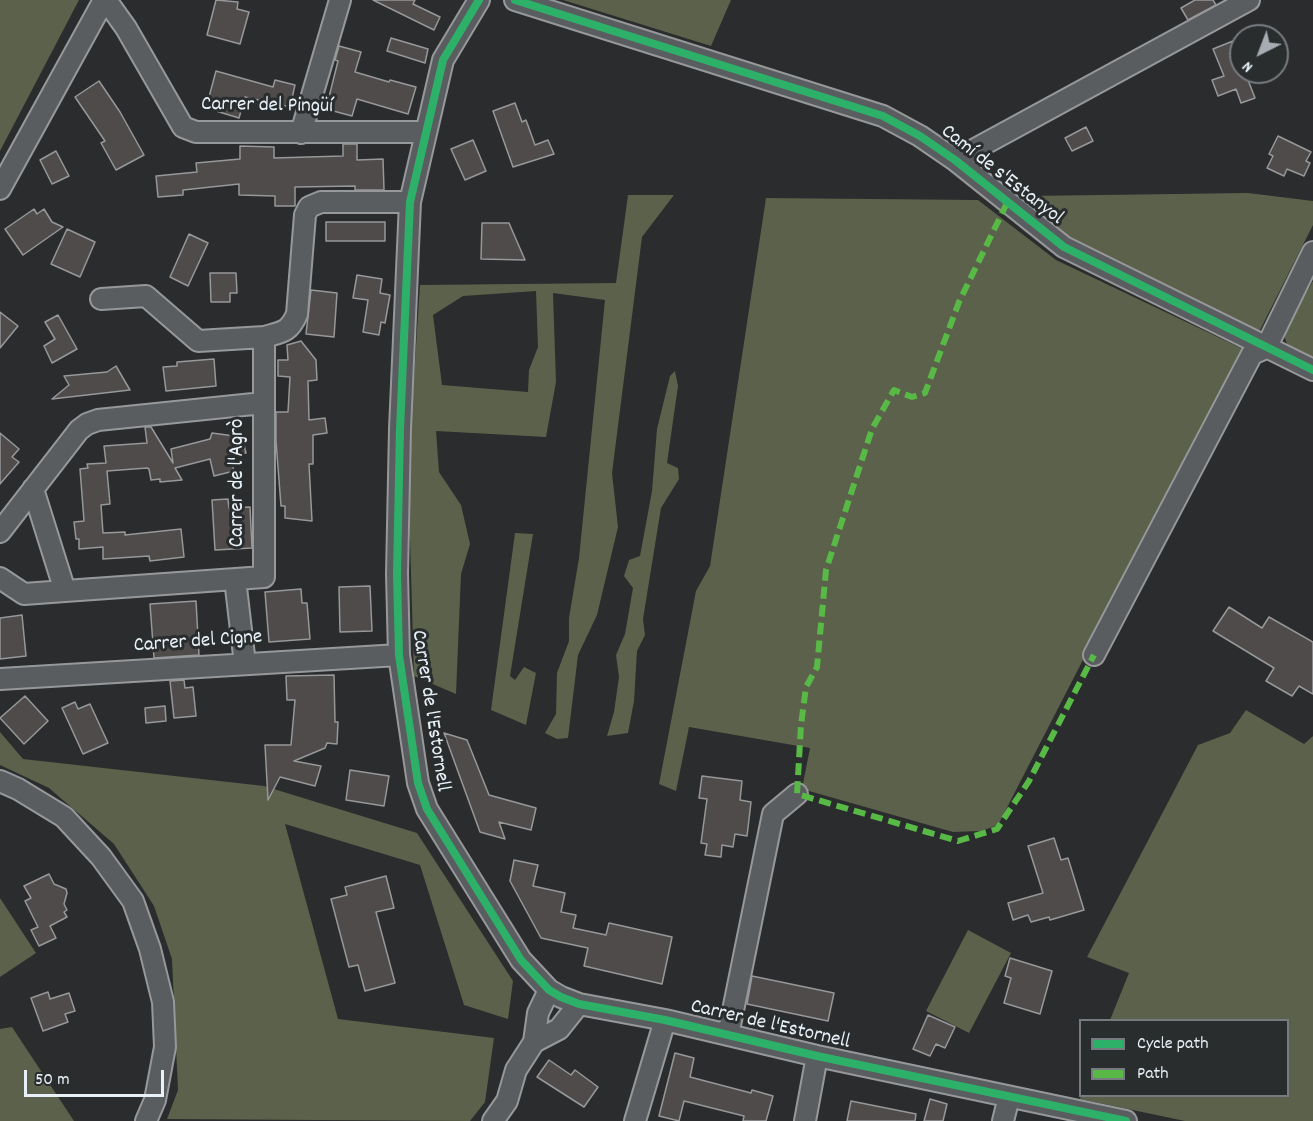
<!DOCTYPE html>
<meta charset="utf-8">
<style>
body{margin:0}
#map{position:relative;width:1313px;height:1121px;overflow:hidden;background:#2b2c2d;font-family:Dekko,sans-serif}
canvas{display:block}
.legend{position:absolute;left:1079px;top:1019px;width:210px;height:78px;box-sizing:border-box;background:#2a2d2e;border:2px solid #767b7f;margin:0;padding:8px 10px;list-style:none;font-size:18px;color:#e8f1f8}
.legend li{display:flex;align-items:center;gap:12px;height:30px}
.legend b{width:30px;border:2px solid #767b7f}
.north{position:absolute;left:1229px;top:24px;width:60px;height:60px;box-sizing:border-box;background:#2a2d2e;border:2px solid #767b7f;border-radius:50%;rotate:222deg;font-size:16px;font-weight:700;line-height:24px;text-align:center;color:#e8f1f8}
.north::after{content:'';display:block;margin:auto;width:21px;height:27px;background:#a6acb1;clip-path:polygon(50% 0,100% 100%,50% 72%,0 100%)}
.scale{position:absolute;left:24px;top:1070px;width:140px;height:27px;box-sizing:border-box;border:3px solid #e8f1f8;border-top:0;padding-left:8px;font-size:18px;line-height:21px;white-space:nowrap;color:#e8f1f8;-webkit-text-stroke:4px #2a2d2e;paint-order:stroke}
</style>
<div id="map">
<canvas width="1313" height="1121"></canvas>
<ul class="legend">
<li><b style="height:8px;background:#2db169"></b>Cycle path</li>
<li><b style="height:8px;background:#58b947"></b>Path</li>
</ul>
<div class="north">N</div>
<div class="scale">50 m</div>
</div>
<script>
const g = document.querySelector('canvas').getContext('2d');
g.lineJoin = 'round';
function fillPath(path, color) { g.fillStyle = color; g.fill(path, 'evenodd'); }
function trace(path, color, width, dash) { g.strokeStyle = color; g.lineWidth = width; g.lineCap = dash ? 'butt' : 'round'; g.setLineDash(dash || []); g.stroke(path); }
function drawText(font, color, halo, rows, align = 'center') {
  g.font = font + ' Dekko,sans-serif'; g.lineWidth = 6; g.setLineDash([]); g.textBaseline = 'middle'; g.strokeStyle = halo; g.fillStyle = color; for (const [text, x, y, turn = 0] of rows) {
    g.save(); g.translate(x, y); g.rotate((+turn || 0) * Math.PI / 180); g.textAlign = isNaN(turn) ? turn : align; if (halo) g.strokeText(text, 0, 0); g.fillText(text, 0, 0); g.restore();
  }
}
const green = new Path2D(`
 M0,0H79L0,151Z
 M563,0H731L711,46Z
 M1248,193L1313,201V225L1259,332L1075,243L1027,196Z
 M628,195H674L642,237L612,473L618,527L597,615L578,655L568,738L557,739L545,733L556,714L557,673L569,641V618L579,558L605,300L553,293L556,382L546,437L436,431L439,472L461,505L470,544L461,574L456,694L414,676L408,470L420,285L616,283ZM536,291L538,347L529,370L528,392L442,385L433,315L463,296Z
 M766,198L978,200L1056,260L1243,349L998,825L981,831L953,832L802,789L810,748L689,727L676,791L659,784L696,591L710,566Z
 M1313,281V359L1289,349L1283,333Z
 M675,371L678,386L667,463L678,468L679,479L661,508L643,619L645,635L637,651L634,701L628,733L607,736L614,712L619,677L616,655L625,634L633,588L624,576L629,560L640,556L652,491L657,429L670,376Z
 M515,533L533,534L510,676L515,680L524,667L536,673L526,725L491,710Z
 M1246,710L1304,744L1313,736V1121H1185L1080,1099L1081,1096H1288V1020H1110L1129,973L1087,957L1198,745L1230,733Z
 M0,732L23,759L264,786L417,833L513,981L508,1019L464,1005L420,865L285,824L338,1019L494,1038L485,1102L470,1121L167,1119L178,1090L172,959L154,906L114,844L49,788L0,765Z
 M0,898L36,953L0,977Z
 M968,930L1011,953L969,1033L926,1011Z
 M12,1027L74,1121H0V1029Z`);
const building = new Path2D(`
 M216,0L238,2L237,9L249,12L240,44L207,35Z
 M373,0H415L413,4L440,17L434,30Z
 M1195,0H1213L1216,5L1188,20L1181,8Z
 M391,38L428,49L425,63L387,51Z
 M1233,41L1241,62V72H1245L1255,98L1241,103L1236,89L1218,96L1212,80L1224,76L1213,49Z
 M339,46L361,52L355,72L389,82L390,80L416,87L408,114L357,99L352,116L326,109L338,61L335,60Z
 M216,71L273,87L275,80L295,85L290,107L245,97L239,118L206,108Z
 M99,81L120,112L144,155L116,170L101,143L105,141L75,97Z
 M515,103L522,122L526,120L535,145L548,140L554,154L513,167L493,111Z
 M1086,127L1093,141L1072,151L1065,138Z
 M1278,136L1311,152L1306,161L1310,163L1304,176L1287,169L1284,176L1267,168L1273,156L1269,154Z
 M473,140L486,171L465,180L451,149Z
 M343,144H357V160L383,159L384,190H355V186L295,187V206H275V196L239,195V184L183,190V195L158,197L156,176L197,172L196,163L240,159V146L274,147V158L343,156Z
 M56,151L69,176L52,184L40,160Z
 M34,209L37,214L44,209L52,222L63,227L23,255L5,229Z
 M326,222H385V241H326Z
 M482,223H509L525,260L481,259Z
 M67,229L95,242L80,277L51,264Z
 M189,234L208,243L188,286L170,277Z
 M210,273H236L237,293H230V302H211Z
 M357,275L382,279L380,293L390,295L385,323L381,322L379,335L363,332L368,300L353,298Z
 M311,290L337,293L334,337L306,334Z
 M0,312L18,326L0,348Z
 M58,315L77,349L52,363L44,346L55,339L45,322Z
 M301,341L316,360L317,380L308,381L309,420L325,418L327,433L313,435V464H309L312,521L285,518V506H281L276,441V412H288L290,377L278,376V360H288L287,345Z
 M214,359L216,386L166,391L163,367L177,366V362Z
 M116,366L130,390L52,399L69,385L64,376L107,372Z
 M145,427H151L173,463L171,449L210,439L212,433L242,437L246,453L230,457L234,471L214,476L210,459L175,468L182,480L160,482V479L151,480L149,469L147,468L107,471L110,504L101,505L103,533L125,532V535L181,529L184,557L150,561L149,556L103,559V547L79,549V539H76L74,522L84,521L80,469L88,468L87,464L106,463L104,446L147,443Z
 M0,433L19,449L12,457L19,462L0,484Z
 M228,499L229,508L250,507L252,548L215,550L212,500Z
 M370,586L372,631L340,632L339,587Z
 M301,589L302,603H307L310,639L269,642L265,592Z
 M196,601L199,655L154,658L150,604Z
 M1229,607L1262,628L1269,617L1313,642V694L1299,686L1292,696L1266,681L1274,668L1213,631Z
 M22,615L26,656L0,659V618Z
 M334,675L335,722H338L337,744L327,743L325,748L294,761L321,766L315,786L280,777L268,800L265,745H291L295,700H287L286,676Z
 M184,680L185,688L193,687L196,716L174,718L170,681Z
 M25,696L48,721L24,744L0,718Z
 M75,702L78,709L90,704L108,743L83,754L62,708Z
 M165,706L166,721L146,723L145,708Z
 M444,733L467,740L489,795L536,808L531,830L499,822L505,839L480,832Z
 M350,770L389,776L384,806L346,800Z
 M702,776L742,781L740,800L751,802L747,836L735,834L733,847L722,845L721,857L705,855L707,844L701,843L707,799L699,798Z
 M1054,838L1061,860L1068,858L1084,910L1050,920L1049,917L1031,922L1028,915L1013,920L1008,903L1043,893L1028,846Z
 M514,860L538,865L533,886L565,893L561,912L576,915L573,928L606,935L609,923L672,937L662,984L584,966L588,948L541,938L510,881Z
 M49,874L54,884L66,889L67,893L64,904L67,910L64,912L67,917L50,926L56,938L39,946L31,930L38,927L25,901L31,898L24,886Z
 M386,876L394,908L376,912L395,983L365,991L358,965L349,967L331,899L347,895L345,887Z
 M1010,958L1052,971L1040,1014L1004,1003L1011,978L1005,976Z
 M752,976L834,993L828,1021L747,1004Z
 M48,992L50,999L69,993L75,1011L65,1014L68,1022L43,1031L31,998Z
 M928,1015L955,1027L945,1048L936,1044L930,1056L913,1049Z
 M675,1053L694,1058L690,1077L751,1093L752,1090L773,1096L766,1121H743L744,1116L684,1101L679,1121L659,1116Z
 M549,1060L571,1075L575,1070L598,1087L584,1107L537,1077Z
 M930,1099L947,1104L943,1121H924Z
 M851,1101L916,1114L915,1121H847Z`);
const minor = new Path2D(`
 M106,0L126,28L183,127L196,132H426
 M479,0L443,60L410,202L400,429L397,574L399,655L418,783L427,809L521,960L549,990L561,997L579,1004L665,1020L817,1056L1126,1121
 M515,0L883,116L920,136L955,160L1064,247L1313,370
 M301,133L340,0
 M955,160L1249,0
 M0,189L104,0
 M101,299L146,296L198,341L264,337
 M33,489L65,591L264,577V337C281,332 289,333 297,314L305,215L309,207L321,202H410
 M0,532L79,430L87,424L98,420L263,403
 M0,578L24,594L65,591
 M235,579L245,664
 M1094,655L1252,354L1266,348L1313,252
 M0,679L399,655
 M0,781L18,789L64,817L101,857L133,901L150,949L163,1002L165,1047L155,1100L146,1121
 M728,1035L773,814L797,794
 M534,1042L559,1029L579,1004
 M493,1121L507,1101L516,1070L534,1042L538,1013L549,990
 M635,1121L665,1020
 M805,1121L817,1056
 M1003,1121L1009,1097`);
const quiet = new Path2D(`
 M1007,203L959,302L925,393L912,397L894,390L872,429L826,570L817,667L806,687L801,725L797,794L958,841L997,829L1029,781L1094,655`);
const cycleway = new Path2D(`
 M479,0L443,60L410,202L400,429L397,574L399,655L418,783L427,809L521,960L549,990L561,997L579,1004L665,1020L817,1056L1126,1121
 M515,0L883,116L920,136L955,160L1064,247L1313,370`);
const streetNames = [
 ["Carrer del Pingüí",267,107,1],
 ["Camí de s'Estanyol",1001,176,38],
 ["Carrer de l'Agrò",239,483,-90],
 ["Carrer del Cigne",198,643,-4],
 ["Carrer de l'Estornell",429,711,81],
 ["Carrer de l'Estornell",770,1026,13]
];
fillPath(green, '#5b614a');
fillPath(building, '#4e4b4a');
trace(building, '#96989a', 1.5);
trace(minor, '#96989a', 24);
trace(minor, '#5a5d60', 20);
trace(quiet, '#58b947', 6, [12, 6]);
trace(cycleway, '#2db169', 8);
drawText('21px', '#e8f1f8', '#2a2d2e', streetNames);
</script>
